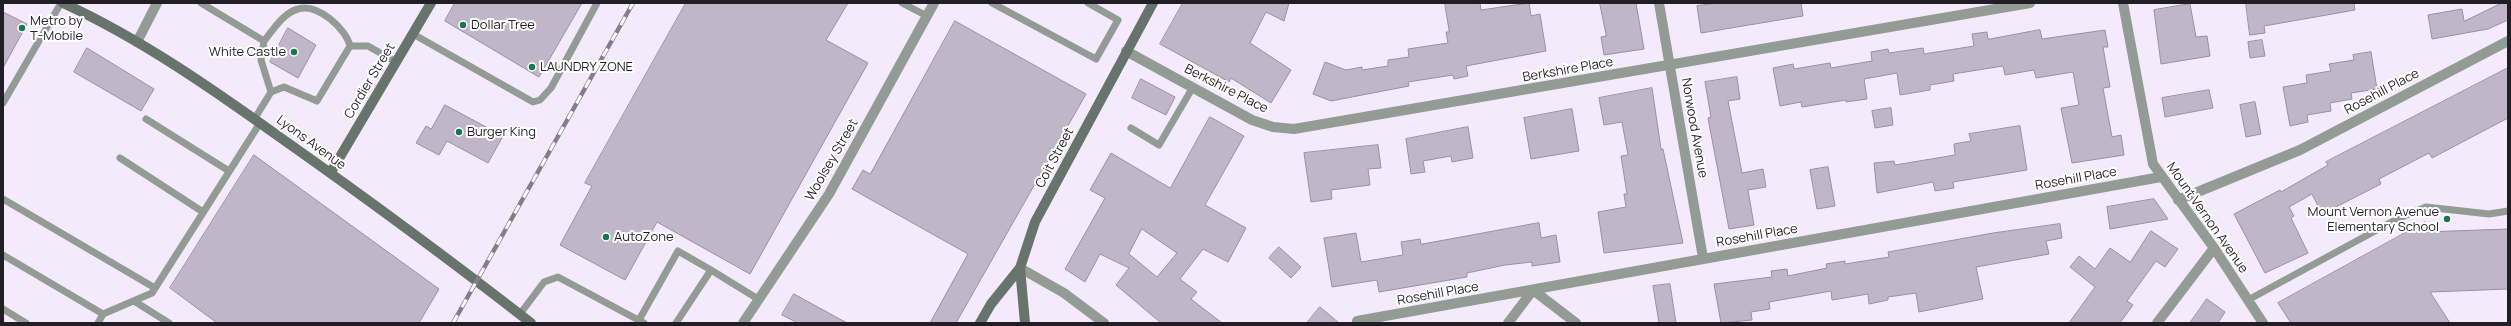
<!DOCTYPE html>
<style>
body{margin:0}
#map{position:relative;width:2511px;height:326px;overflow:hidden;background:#f4eafc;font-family:Manrope,sans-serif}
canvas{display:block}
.frame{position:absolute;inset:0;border:4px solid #221e25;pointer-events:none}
</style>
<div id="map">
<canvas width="2511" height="326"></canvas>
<div class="frame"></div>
</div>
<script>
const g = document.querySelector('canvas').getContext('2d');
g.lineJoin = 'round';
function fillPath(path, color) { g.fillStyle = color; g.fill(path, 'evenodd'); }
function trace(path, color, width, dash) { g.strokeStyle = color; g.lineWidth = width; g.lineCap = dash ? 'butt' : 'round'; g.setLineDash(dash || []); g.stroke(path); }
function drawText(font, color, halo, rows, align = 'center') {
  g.font = font + ' Manrope,sans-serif'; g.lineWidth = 4; g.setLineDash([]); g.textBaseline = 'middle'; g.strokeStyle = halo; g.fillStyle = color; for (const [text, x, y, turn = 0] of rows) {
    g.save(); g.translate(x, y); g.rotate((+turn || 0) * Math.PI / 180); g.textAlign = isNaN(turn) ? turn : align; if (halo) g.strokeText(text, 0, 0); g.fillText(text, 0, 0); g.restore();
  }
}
const building = new Path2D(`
 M455,3H582L539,77L445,21Z
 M686,3H848L826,40L868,63L750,274L657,222L625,280L560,245L592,186L585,183Z
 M1183,3H1289L1284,21L1266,12L1250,43L1291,70L1271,103L1231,78L1229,82L1160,44Z
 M1445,3H1480L1481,10L1529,3L1531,16L1540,14L1546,51L1466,66L1468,76L1454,79L1453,75L1408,82L1409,86L1331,101L1313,94L1325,62L1346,70L1362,67V70L1388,66V60L1409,57L1408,49L1448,43L1446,32H1449Z
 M1600,3H1636L1644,49L1604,55L1601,37L1606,36Z
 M1718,3H1801L1803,16L1701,33L1697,6Z
 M2246,3H2354L2355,10L2264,26L2265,33L2250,35Z
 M2502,3H2508V20L2488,29L2432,39L2428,15L2462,9L2464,21Z
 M2190,4L2196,37L2207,36L2210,56L2161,64L2154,10Z
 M3,12L27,24L3,68Z
 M955,21L1086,94L956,323H930L968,254L852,189L863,170L870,174Z
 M288,28L316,45L298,78L270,62Z
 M2040,30L2042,39L2105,30L2108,47H2103L2110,87L2103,88L2112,137L2121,135L2124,155L2072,163L2061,108L2079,105L2073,72L2036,78L2034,70L2005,75L2003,66L1953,74L1954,81L1930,85V90L1900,95L1897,73L1864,79L1867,99L1846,102V100L1802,107L1801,102L1780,106L1773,68L1793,64L1794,69L1830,63L1831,68L1872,61L1871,52L1888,49L1889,53L1923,48L1924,54L1974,46L1972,34L1987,32L1988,39Z
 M2262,40L2265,56L2250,58L2248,42Z
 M87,48L154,89L141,111L74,72Z
 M2371,52L2377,89L2351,93L2352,99L2330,103L2331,111L2307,115L2308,122L2290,126L2283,87L2307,83L2306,75L2331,71L2329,64L2354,60L2353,55Z
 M2508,68V118L2432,158L2429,153L2379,179L2381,184L2322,214L2312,194L2289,207L2294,216L2291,218L2308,253L2265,273L2234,214L2280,190L2281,192L2328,165L2326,162Z
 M1737,77L1740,99L1728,101L1742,173L1763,169L1766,187L1748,190L1754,225L1729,229L1708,118L1711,117L1705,82Z
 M1141,79L1175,97L1166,115L1132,98Z
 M1652,88L1661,149H1663L1683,243L1604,253L1598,212L1626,207L1624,194H1627L1621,156L1628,155L1622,122L1604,125L1599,98Z
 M2209,90L2213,108L2165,117L2162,98Z
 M2255,102L2261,134L2246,137L2240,105Z
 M445,105L503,136L488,163L447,141L439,155L416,143L426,126L431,129Z
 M1891,108L1893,125L1875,128L1872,111Z
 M1572,109L1579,151L1531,159L1524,118Z
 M1210,117L1244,136L1205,205L1246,228L1228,262L1203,249L1180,279L1197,292L1191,299L1222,323H1161L1116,285L1129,268L1100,254L1085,282L1065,269L1105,198L1090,190L1111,153L1170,188ZM1142,229L1177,253L1157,277L1129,254Z
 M2020,126L2027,170L1953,182L1954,188L1935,191L1933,182L1877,193L1874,163L1894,161L1895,165L1955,155L1954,144L1971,141L1969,134Z
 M1468,127L1473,158L1452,162L1451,156L1423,161L1425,172L1411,174L1406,139Z
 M1378,145L1381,168L1368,169L1370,185L1331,190L1332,199L1311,202L1304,153Z
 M254,155L439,289L419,323H217L170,288Z
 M1828,167L1835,206L1817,209L1810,170Z
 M2154,199L2168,219L2110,229L2107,207Z
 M2425,222V232L2508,229V289L2430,292L2450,323H2291L2278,303Z
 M1539,223L1541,238L1556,235L1560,262L1532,266V262L1505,265L1467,273V277L1379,292L1377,280L1332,287L1324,238L1356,233L1361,262L1403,255L1401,242L1420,239L1421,244Z
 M2060,224L2062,238L2046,241L2049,254L1976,267L1983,299L1919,312L1916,293L1888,297V300L1869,304L1868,294L1832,300L1831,291L1769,302L1770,309L1751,312L1752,320L1721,323L1714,284L1772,277L1771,271L1787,269L1788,276L1827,268L1826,264L1845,261V264L1889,257L1888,252L1993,233Z
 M2151,231L2178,249L2165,267L2156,261L2127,301L2133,305L2120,323H2069L2095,287L2070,267L2079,256L2095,269L2110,248L2130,262Z
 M1279,247L1301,267L1291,278L1269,258Z
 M1670,284L1676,323H1659L1653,286Z
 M794,294L847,323H798L782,315Z
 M2207,299L2225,312L2218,323H2190Z
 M1320,307L1339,323H1307Z`);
const lane = new Path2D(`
 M201,3L264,41L261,60L271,92
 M902,3L927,16
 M992,3L1096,59L1118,20L1088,3
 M413,34L533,102L540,100L551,88L597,3
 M350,46H368L396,62
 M3,103L61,3
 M255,118L271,92L284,87L317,101L350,46C346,28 317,3 298,9C283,13 273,30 264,41
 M146,119L229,171
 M1131,128L1159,145L1193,87
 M120,158L203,212
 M3,199L155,288
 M3,255L103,314L152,293L260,123
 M2248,300L2397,219L2426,207L2489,214L2508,211
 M134,301L169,323
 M3,309L26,323
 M520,314L544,282L558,277L644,323
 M639,320L678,251L711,270
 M98,323L103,314
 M676,323L711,270L758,299`);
const street = new Path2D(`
 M1659,3L1703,258
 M2123,3L2153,164L2214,248L2263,323
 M137,42L157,3
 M1126,51L1252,120L1273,127L1294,129L2030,3
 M2178,200L2300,150L2508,41
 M1020,268L1064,293L1104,323
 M1357,321L2161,177
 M743,323L829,194L934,3
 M1508,323L1533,290L1576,323
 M2157,323L2214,248`);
const secondary = new Path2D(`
 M63,3C141,39 211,88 281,138C366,198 449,259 531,323
 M331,172L431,3
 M1020,268L1025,323
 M980,323L991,304L1020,268L1035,222L1153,3`);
const rail = new Path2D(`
 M453,323L633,3`);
const markers = [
 [463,25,4,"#1a764c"],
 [22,28,4,"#1a764c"],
 [294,52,4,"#1a764c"],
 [532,67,4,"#1a764c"],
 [459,132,4,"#1a764c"],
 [2447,219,4,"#1a764c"],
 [606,237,4,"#1a764c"]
];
const poiNames = [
 ["Metro by",30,21],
 ["T-Mobile",30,36],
 ["Dollar Tree",471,25],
 ["White Castle",286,52,"right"],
 ["LAUNDRY ZONE",540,67],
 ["Burger King",467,132],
 ["Mount Vernon Avenue",2439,212,"right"],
 ["Elementary School",2439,227,"right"],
 ["AutoZone",614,237]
];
const streetNames = [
 ["Berkshire Place",1568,70,-10],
 ["Cordier Street",370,81,-59],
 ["Berkshire Place",1226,89,27],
 ["Rosehill Place",2382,92,-28],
 ["Norwood Avenue",1694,128,80],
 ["Lyons Avenue",311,143,36],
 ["Coit Street",1055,158,-62],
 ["Woolsey Street",832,160,-60],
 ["Rosehill Place",2076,179,-10],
 ["Mount Vernon Avenue",2207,218,55],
 ["Rosehill Place",1757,236,-10],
 ["Rosehill Place",1438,294,-10]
];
fillPath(building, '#c1b5ca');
trace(building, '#9a8fa3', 1);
trace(lane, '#929c95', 7);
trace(street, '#929c95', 10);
trace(secondary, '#66746b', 10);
trace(rail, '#857e8a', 4.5);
trace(rail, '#fff', 3, [9]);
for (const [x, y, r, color] of markers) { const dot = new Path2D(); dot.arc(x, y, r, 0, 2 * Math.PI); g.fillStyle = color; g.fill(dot); trace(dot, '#fff', 1.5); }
drawText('13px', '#221e25', '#fff', poiNames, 'left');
drawText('13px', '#221e25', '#fff', streetNames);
</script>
